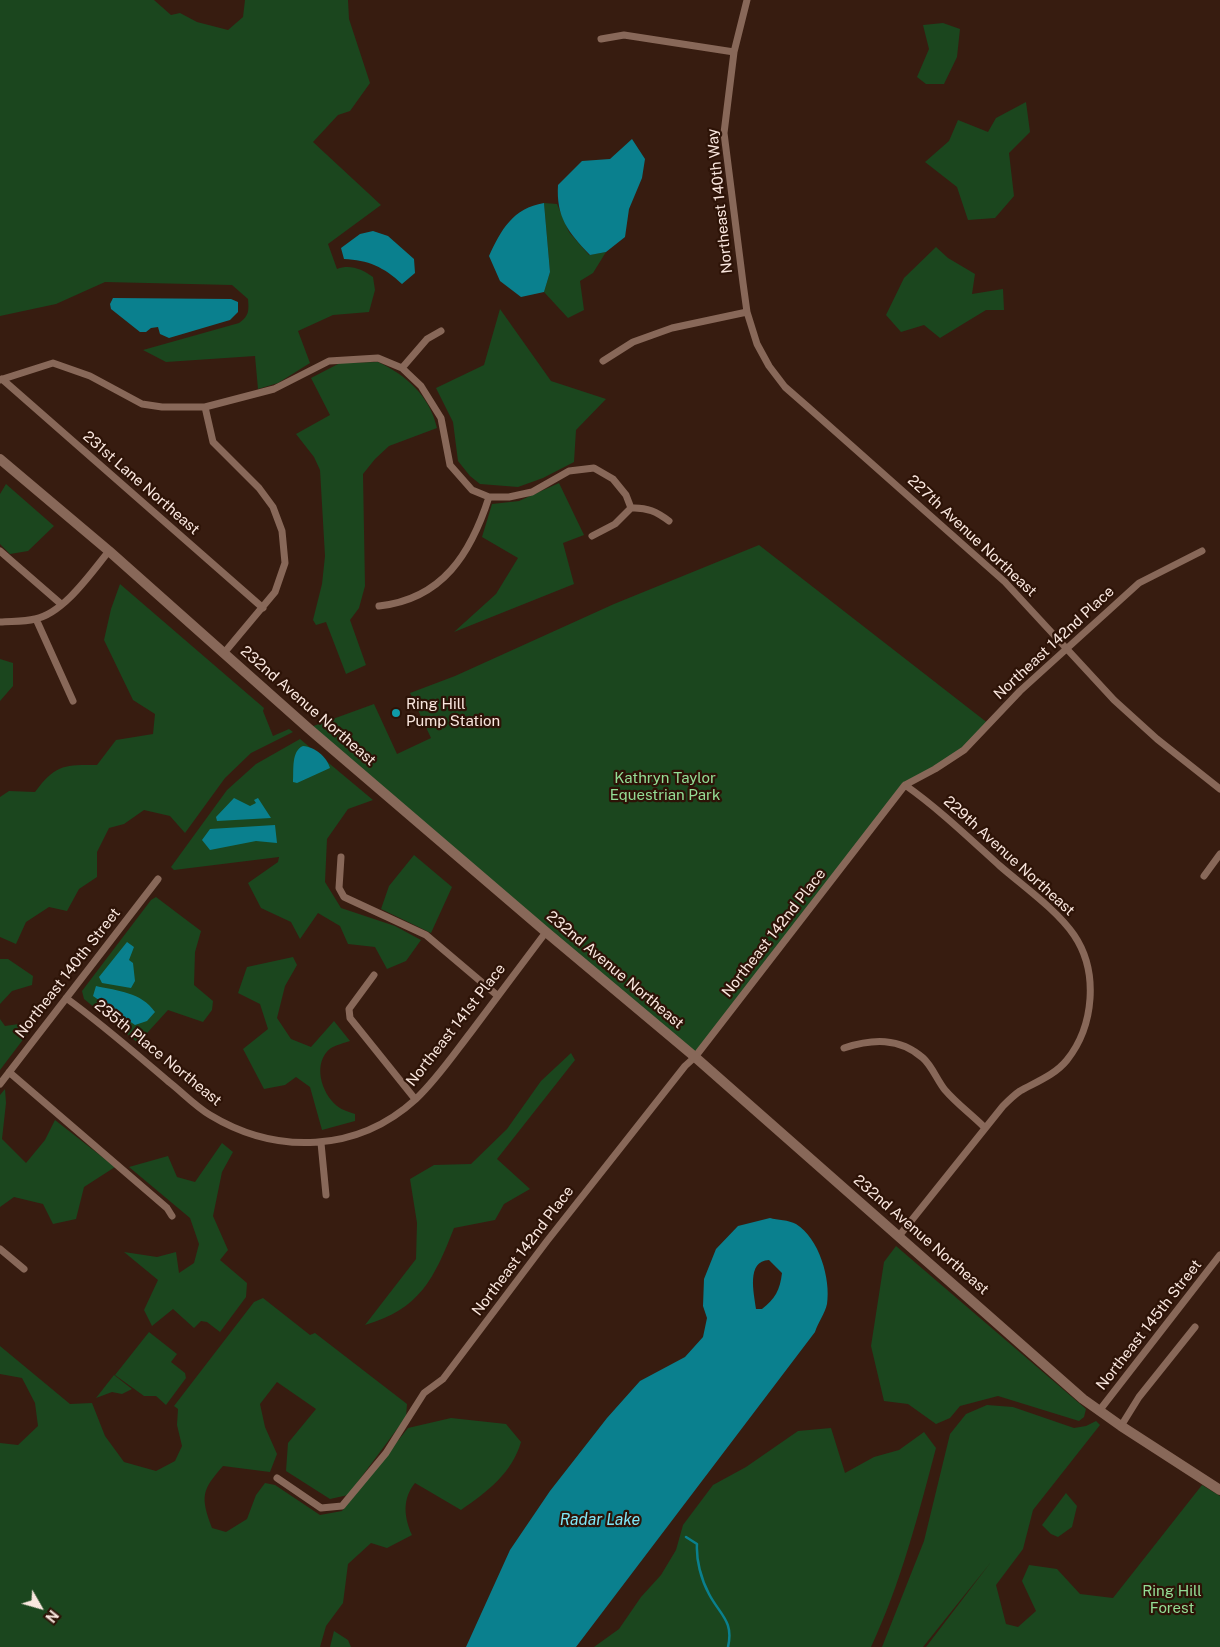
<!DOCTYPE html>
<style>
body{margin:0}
#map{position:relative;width:1220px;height:1647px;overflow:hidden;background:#371c10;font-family:"Public Sans",sans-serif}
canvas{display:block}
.north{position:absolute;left:15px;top:1582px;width:50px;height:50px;-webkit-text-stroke:4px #2d1307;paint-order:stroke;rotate:128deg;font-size:14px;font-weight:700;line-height:20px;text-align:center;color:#fae7df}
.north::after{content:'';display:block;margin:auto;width:18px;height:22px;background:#fae7df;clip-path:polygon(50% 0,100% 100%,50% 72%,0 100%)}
</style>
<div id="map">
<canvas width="1220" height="1647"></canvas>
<div class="north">N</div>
</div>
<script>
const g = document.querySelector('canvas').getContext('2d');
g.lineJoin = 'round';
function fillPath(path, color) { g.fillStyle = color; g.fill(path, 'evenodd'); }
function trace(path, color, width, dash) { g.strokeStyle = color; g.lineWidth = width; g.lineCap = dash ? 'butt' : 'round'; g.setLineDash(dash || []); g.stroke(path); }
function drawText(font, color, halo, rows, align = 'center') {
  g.font = font + ' "Public Sans",sans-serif'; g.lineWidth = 4.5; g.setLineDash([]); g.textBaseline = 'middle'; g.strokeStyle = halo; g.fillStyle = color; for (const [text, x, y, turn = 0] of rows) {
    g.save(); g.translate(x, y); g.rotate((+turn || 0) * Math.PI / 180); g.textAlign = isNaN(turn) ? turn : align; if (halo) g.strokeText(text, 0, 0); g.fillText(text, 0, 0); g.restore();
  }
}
const green = new Path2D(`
 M0,0H154L171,15L180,13L197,22L228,30L243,17L245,0H348L349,19L370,83L350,111L338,115L313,142L381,205L328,244L337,269C350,264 362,269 373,277L375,290L369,312L333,315L298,331L310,363L278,383L258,389L255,356L166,362L143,350L239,323C249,316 249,311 248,299L232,285L105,282L56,304L0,316Z
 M943,23L960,29L957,57L944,84H926L917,77L929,49L923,25Z
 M1026,102L1030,132L1009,153L1014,196L995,218L968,220L957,187L925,162L949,141L958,120L988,132L996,118Z
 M544,203L557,204L569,232L589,255L606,252L593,273L580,281L584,310L568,318L544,292L550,272Z
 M936,247L948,258L975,274L972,294L1003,289L1004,310H986L940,338L924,325L901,332L886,315L904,278Z
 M500,309L551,381L606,399L576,430L574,462L543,478L518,487L480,484L470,476L458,461L453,422L436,388L484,365Z
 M378,362C406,375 430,396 437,428L389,446L375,459L363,474L365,586L359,608L350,620L366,665L346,674L326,622L316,625L313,620L322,584L325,556L320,470L314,457L296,434L330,415L311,378L340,363Z
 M559,483L584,535L563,543L574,584L454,632L496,594L518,558L482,537L492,504L519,501Z
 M6,484L54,526L28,551L10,554L0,544V494Z
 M759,545L989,724L964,750L905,785L695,1057L308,728L374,704L397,754L431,738L410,693L455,676L614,604Z
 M120,584L264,708L263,711L273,736L289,729L293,732L251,753L225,778L185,833L170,816L144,810L124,824L109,828L97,852V877L79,889L67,911L49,907L26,922L16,944L0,937V797L9,791L35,792C56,764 64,765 97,765L116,740L153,734L155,714L133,700L104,640L111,609Z
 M0,659L13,663V686L0,701Z
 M300,739L373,800L348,809L327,839L325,882L341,908L395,926L421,940L406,961L387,969L375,947L348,944L340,926L318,913L300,939L291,922L261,908L248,883L278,862L279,857L174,870L171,867L227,790L256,764Z
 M414,855L452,887L431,933L381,909L389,886Z
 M156,897L201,931L195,952L194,985L213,1001L212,1010L203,1022L168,1010L138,1043L84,999L82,991L151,900Z
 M293,957L297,965L285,986L277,1018L291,1039L311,1047L334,1021L350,1041C344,1043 336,1045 331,1048C312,1062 321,1093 337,1106C342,1110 349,1112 355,1114V1121L322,1130L310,1087L296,1077L285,1085L264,1089L243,1049L268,1029L260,1004L238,993L247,967Z
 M0,959H8L33,976L32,985L12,991L0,1004Z
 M0,1019L5,1026L26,1023L31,1029L0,1070Z
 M571,1053L575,1060L497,1159L530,1189L504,1204L495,1220L454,1228C434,1279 420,1309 365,1325L416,1259L417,1223L410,1179L434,1165L471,1164L507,1129L541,1081Z
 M5,1089L6,1103L2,1139L26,1163L45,1140L55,1120L115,1167L84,1187L76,1219L53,1224L43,1204L14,1197L0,1207V1095Z
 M222,1143L233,1152L222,1172L213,1216L228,1250L220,1260L247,1283L246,1297L220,1332L207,1322L201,1321L194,1328L173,1309L152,1326L144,1310L158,1280L124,1252L157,1257L176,1252L179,1273L194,1263L199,1244L190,1218L129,1167L168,1156L177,1177L195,1182Z
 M896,1246L1086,1409L1084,1417L1079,1421L998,1396L960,1406L950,1418L936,1424L908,1404L884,1401L871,1346L884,1262Z
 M263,1298L310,1335L315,1333L407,1404L406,1417L348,1495L330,1499L286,1471L288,1443L316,1409L277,1382L260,1404L265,1427L277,1454L270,1472L223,1466C202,1490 200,1496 212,1528L226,1532L247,1519L256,1495L265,1483L275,1485L320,1515L342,1511L408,1428L451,1418L506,1424L521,1442C512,1473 487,1492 461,1510L415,1483C402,1499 404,1517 412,1535L387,1548L371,1543L348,1564L343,1603L326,1626L320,1647H0V1443L18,1445L38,1426L35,1403L22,1378L0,1374V1346L70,1404L92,1403L105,1436L124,1462L156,1471L175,1461L182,1446L177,1425L178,1409L174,1406L254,1302Z
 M149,1332L177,1354L171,1362L185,1373L186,1378L166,1405L156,1396H144L115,1375Z
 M114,1375L132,1389L122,1394L112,1392L96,1398Z
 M987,1405L1013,1407L1074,1428L1086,1426L1096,1421L1100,1425L1033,1510L1023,1549L996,1585L1006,1624L1018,1627L1036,1611L1022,1581L1029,1565L1057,1569L1080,1594L1113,1598L1202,1485L1220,1496V1647H926L991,1562L923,1647H882L924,1541L950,1434L966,1414Z
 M831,1428L845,1473L874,1457L899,1450L924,1432L936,1448C918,1516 901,1583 871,1647H594L619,1629L641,1597L661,1575L676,1550L683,1525L713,1485L746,1467L798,1431Z
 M1066,1493L1077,1506L1072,1527L1058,1537L1051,1534L1042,1525Z
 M334,1631L348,1640L351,1647H330Z`);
const water = new Path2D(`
 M632,139L645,159L642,178L629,209L625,237L606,252L590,255C568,232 556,217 558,185L582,161L610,159Z
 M544,203L550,272L544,292L521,297L500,281L489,256C501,230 513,208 544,203Z
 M373,231L388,236L414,259L415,273L402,284C384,267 368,260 344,259L341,248L360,234Z
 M113,298L231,299L238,302V312L230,320L169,338L160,334L158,327L151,328L146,332H140L111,309L110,304Z
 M303,746C315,747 327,757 330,768L297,783L293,782C294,770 291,751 303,746Z
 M234,798L250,806L256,803L254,800L258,798L271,818L217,821L216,817Z
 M275,825L277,843L256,841L210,850L202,840L210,829Z
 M127,942L134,947L129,960L133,963L135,981L131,988L102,983L99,977Z
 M96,986C118,991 141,992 155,1012L147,1021L135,1025L93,996Z
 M770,1218C777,1220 789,1220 796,1224C819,1238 831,1279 827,1304C825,1313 818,1323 815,1332L576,1647H466L510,1550L550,1491L607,1418L640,1381L685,1357L703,1337L707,1318L703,1306L704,1279L716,1249L738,1226ZM769,1260L782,1273C780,1290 775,1299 762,1309H756C754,1293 746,1261 769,1260Z`);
const stream = new Path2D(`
 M686,1537L697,1544C696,1560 701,1579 709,1594C720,1615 734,1621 728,1647`);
const street = new Path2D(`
 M747,0L734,52L724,133L743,283L747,312L757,344L769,366L785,387L809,408L1005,582L1114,700L1157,739L1220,789
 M601,39L624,35L734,52
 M603,361L633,342L672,328L747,312
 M402,368L427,339L441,331
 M2,379L263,608
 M0,380L53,363L90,376L142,404L162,407H205L274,389L329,361L378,358L402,368L421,386L441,418L450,465L472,490L489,497H509L532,492L569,471L594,468L613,479L626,495L631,508
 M205,407L213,442L259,488L273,507L282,531L285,563L275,592L224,653
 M592,536L615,524L631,508C647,507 657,512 669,521
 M0,551L61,604
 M379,606C443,599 471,553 489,497
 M36,619L73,701
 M0,622C11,621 24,622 35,619C64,613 91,573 109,551
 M341,857L339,888L344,897L426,935L498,996
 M1204,876L1220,854
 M374,975L349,1009L350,1018L415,1099
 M66,998C102,1024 135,1053 169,1082C182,1092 195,1106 210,1115C276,1155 357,1153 416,1099C437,1079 454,1054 471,1032C496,999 521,965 546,932
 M844,1048C872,1039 899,1037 923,1058C932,1066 937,1080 945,1090C956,1103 972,1115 984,1127
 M9,1072L167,1208L172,1216
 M0,1084L158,879
 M321,1143L326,1195
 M899,1236L1003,1106C1008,1101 1014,1095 1020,1091C1036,1082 1055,1075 1067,1060C1094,1026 1099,972 1074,935C1057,910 1023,886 1000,866C969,838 939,809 905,785
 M0,1249L24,1269
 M1099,1411L1220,1255
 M1121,1426L1139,1397L1195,1327
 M277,1478L321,1508L342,1506L386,1453L424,1393L443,1379L547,1241L685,1066L695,1057L905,785L935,769L964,750L1020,691L1139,583L1202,551`);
const secondary = new Path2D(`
 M0,459L109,551L308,728L546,932L695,1057L1083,1399L1121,1426L1220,1490`);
const markers = [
 [396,713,5,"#0f9aa8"]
];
const streetNames = [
 ["Northeast 140th Way",720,201,-96],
 ["231st Lane Northeast",141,483,41],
 ["227th Avenue Northeast",972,536,43],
 ["Northeast 142nd Place",1054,643,-43],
 ["232nd Avenue Northeast",308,706,41],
 ["229th Avenue Northeast",1009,856,42],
 ["Northeast 142nd Place",774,933,-52],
 ["232nd Avenue Northeast",615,970,40],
 ["Northeast 140th Street",68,973,-52],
 ["Northeast 141st Place",456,1025,-52],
 ["235th Place Northeast",158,1053,39],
 ["232nd Avenue Northeast",921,1235,41],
 ["Northeast 142nd Place",523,1251,-53],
 ["Northeast 145th Street",1149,1325,-52]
];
const poiNames = [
 ["Ring Hill",406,704],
 ["Pump Station",406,721]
];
const parkNames = [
 ["Kathryn Taylor",665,778],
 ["Equestrian Park",665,795],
 ["Ring Hill",1172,1591],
 ["Forest",1172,1608]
];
const waterNames = [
 ["Radar Lake",600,1520]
];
fillPath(green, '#1b461e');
fillPath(water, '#0a808e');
trace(stream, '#0a808e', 2.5);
trace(street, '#886859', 7);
trace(secondary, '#886859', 10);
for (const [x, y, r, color] of markers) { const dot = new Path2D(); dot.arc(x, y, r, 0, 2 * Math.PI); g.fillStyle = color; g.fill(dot); trace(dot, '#2d1307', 2); }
drawText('15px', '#fae7df', '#2d1307', streetNames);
drawText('15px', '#fae7df', '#2d1307', poiNames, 'left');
drawText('15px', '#94dd95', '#2d1307', parkNames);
drawText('italic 16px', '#80e7f7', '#2d1307', waterNames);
</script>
